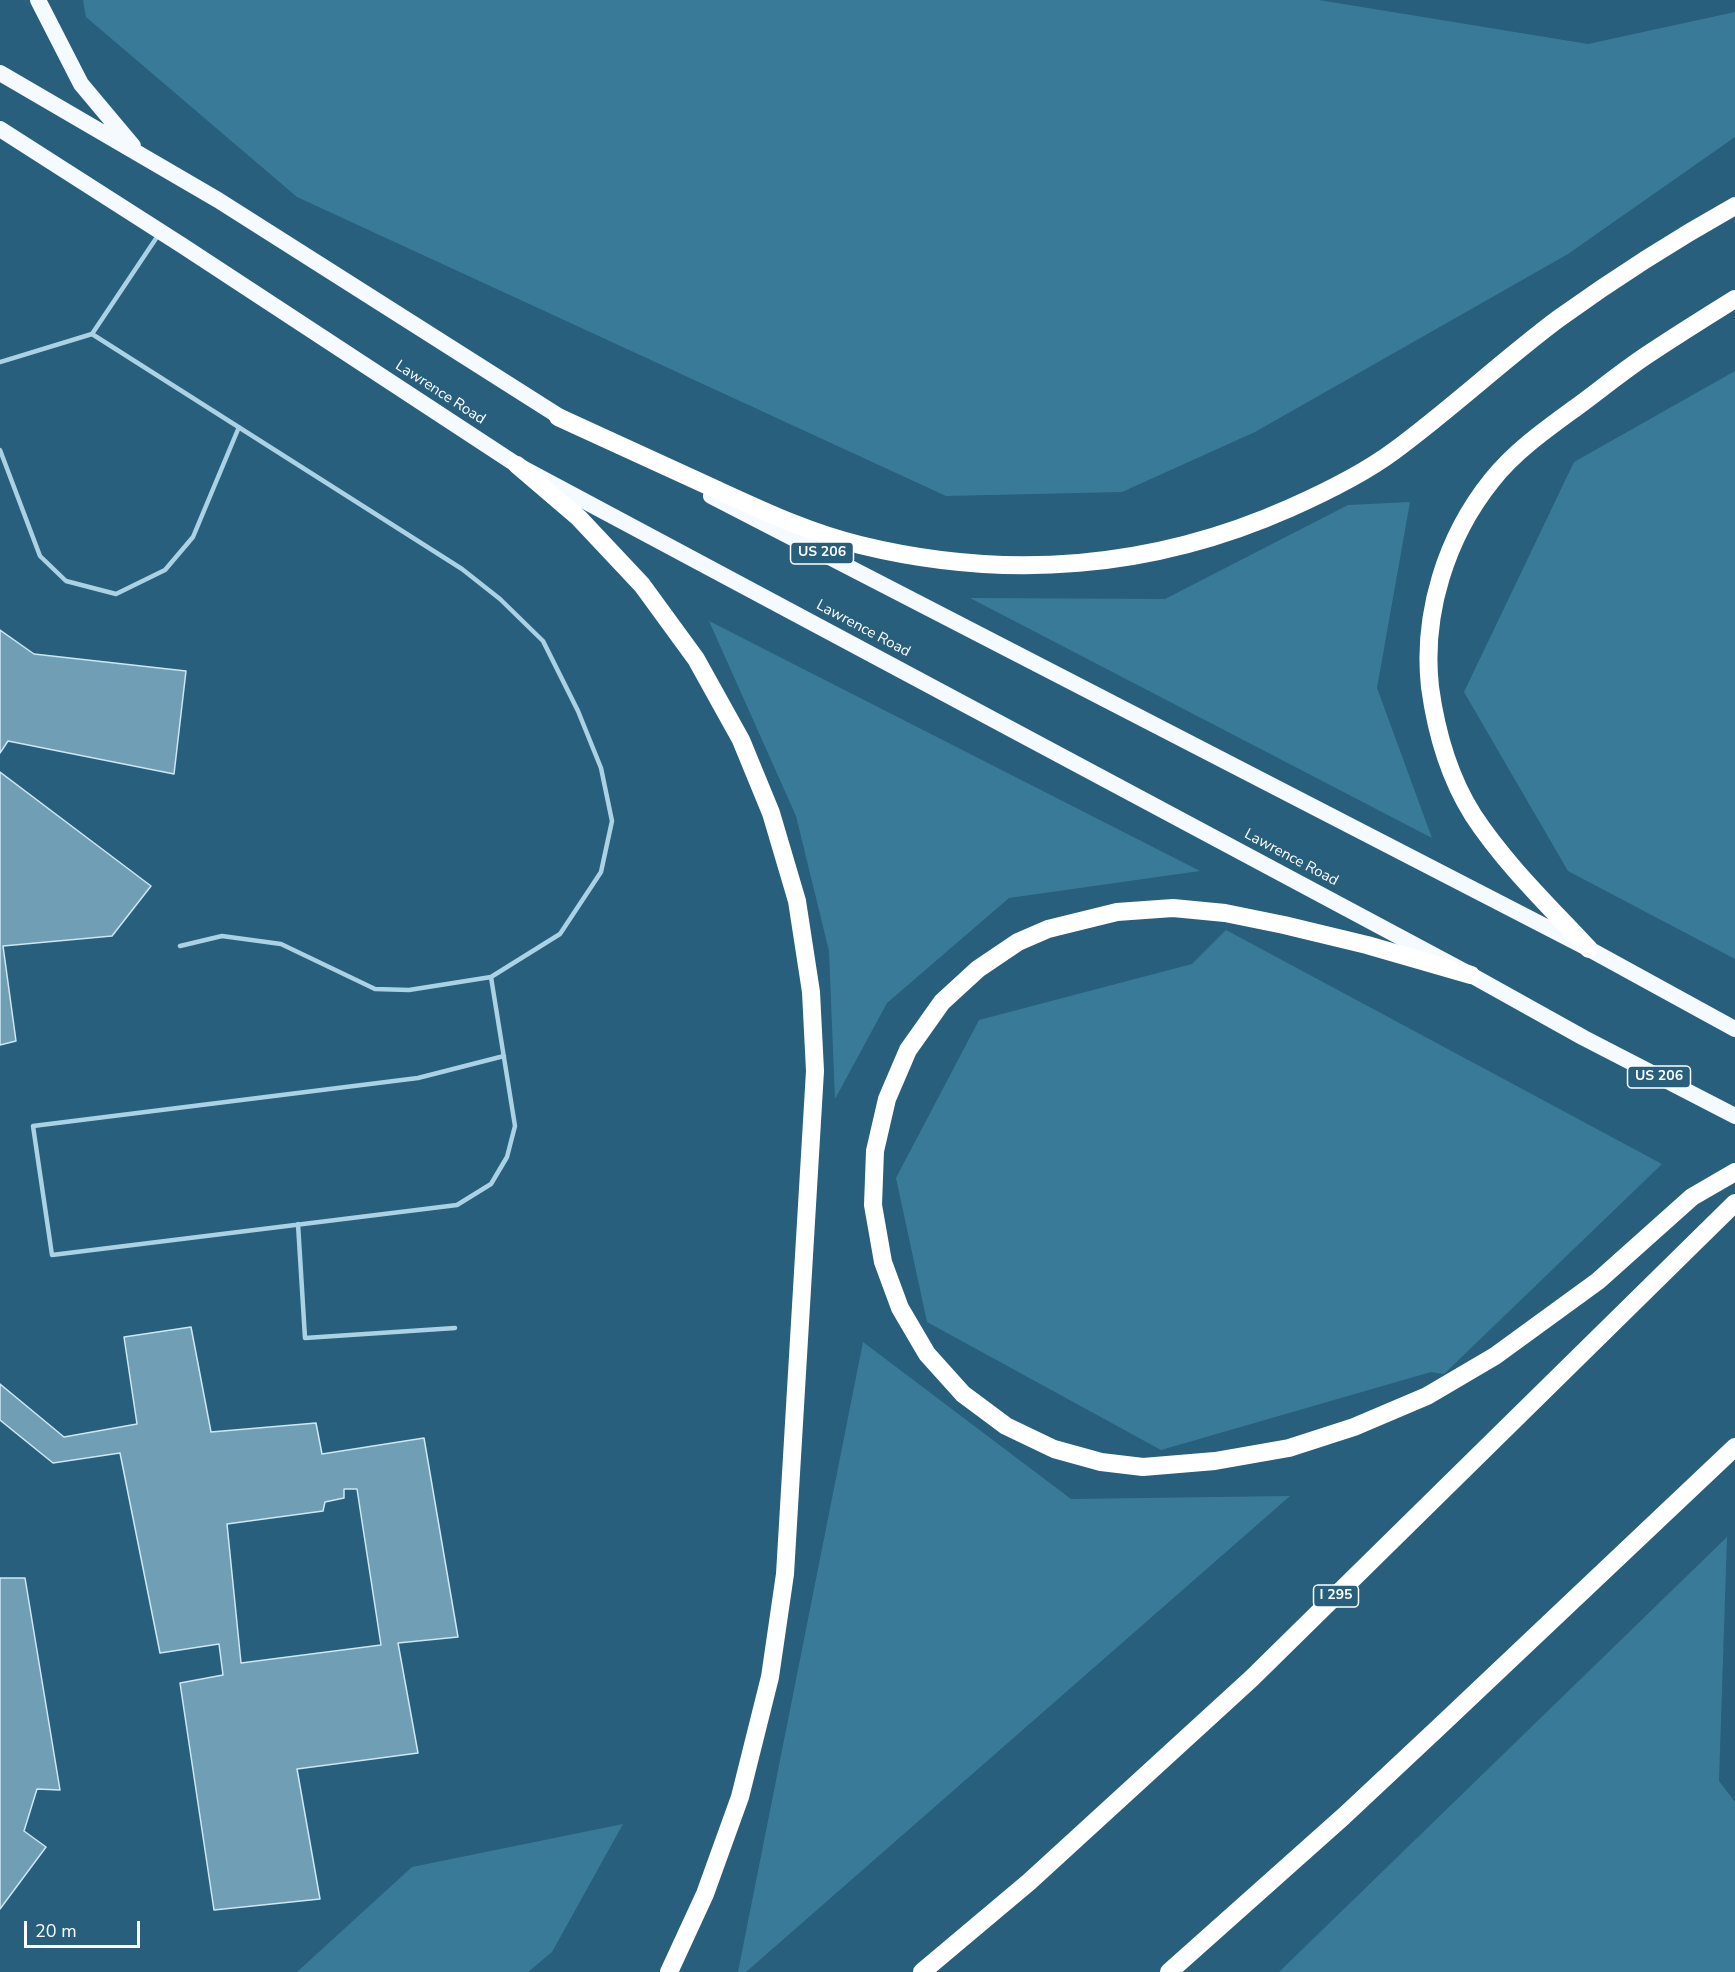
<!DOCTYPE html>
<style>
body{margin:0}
#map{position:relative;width:1735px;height:1972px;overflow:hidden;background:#275f7c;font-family:"Nunito Sans",sans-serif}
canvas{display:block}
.scale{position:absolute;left:24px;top:1921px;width:116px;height:27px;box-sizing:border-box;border:3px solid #fff;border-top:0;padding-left:8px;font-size:18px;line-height:21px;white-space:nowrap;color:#fff;-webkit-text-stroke:4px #275f7c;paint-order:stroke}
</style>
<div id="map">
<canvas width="1735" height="1972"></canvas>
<div class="scale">20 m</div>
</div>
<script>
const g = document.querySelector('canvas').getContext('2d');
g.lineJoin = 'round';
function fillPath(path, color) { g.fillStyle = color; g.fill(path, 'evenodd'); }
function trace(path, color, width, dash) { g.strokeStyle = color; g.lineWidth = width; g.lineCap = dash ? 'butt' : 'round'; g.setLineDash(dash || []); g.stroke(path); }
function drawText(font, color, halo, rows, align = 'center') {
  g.font = font + ' "Nunito Sans",sans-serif'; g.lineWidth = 6; g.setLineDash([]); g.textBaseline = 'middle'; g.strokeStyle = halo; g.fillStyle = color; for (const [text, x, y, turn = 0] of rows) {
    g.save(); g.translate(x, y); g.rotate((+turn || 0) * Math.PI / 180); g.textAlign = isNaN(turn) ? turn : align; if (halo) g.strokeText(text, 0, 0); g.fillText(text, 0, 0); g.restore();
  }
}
const green = new Path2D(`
 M83,0H1319L1588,44L1735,12V137L1568,254L1255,432L1122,492L946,496L297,197L86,17Z
 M1735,371V959L1568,871L1464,692L1574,462Z
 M1410,502L1377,688L1432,838L970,598L1165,599L1348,505Z
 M709,621L1200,871L1009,898L887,1003L835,1099L829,951L796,816Z
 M1226,930L1662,1164L1444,1374L1431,1372L1161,1450L927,1322L896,1178L979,1020L1192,964Z
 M863,1342L1071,1499L1290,1496L746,1972H738Z
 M1727,1537L1719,1781L1735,1802V1972H1279Z
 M623,1824L552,1952L528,1972H297L412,1867Z`);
const building = new Path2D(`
 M0,630L34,654L186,671L174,774L8,741L0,753Z
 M0,772L151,886L112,936L3,946L16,1041L0,1045Z
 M191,1327L211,1432L316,1423L322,1454L424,1438L458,1637L398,1643L418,1753L297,1769L320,1899L214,1910L180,1683L223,1675L219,1644L160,1653L120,1453L53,1463L0,1420V1384L64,1437L137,1424L124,1337ZM344,1489H357L381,1645L241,1663L227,1524L323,1511L325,1502L344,1498Z
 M0,1578H25L60,1790L37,1789L24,1831L46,1847L0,1909Z`);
const service = new Path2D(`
 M92,334L462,569L500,599L543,641L578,711L601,768L612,821L601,872L560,934L491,977L515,1126L507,1157L491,1184L457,1205L52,1255L33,1126L418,1078L504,1056
 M0,362L92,334L159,234
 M0,450L40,556L66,581L116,594L165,570L193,537L239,427
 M180,946L222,936L281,944L375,989L409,990L491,977
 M298,1224L305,1338L455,1328`);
const trunk = new Path2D(`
 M38,0L81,84L133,146
 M0,73L218,200L568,422
 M0,129L183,246L517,465L1471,975L1584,1038L1735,1116
 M711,496L1589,949L1735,1029`);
const motorway = new Path2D(`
 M558,417C610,441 662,465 713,488C761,510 809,533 860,545C1007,581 1153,569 1290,508C1326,492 1363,474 1394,451C1451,409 1502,361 1558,319C1615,278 1674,240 1735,206
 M517,465L579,518L642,585L696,659L741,740L771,813L797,901L811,992L815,1071L785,1574L770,1677L740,1797L705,1894L669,1972
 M1589,949C1549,906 1505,864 1473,815C1449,777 1436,731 1430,687C1422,614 1446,537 1492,480C1516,450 1548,428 1578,406C1601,389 1623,371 1647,355C1676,336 1706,317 1735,299
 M1471,975L1367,945L1284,925L1225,913L1173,908L1117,912L1048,929L1018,942L978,969L942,1002L908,1050L887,1099L875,1151L873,1205L883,1262L900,1308L927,1354L963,1394L1006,1426L1054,1449L1101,1462L1143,1467L1215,1461L1289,1448L1354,1427L1427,1396L1495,1356L1598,1281L1692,1197L1735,1172
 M922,1972L1029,1882L1252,1678L1735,1203
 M1169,1972L1344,1816L1439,1727L1735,1447`);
const shields = [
 [822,553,63],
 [1659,1077,63],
 [1336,1596,45]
];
const shieldNames = [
 ["US 206",822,553],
 ["US 206",1659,1077],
 ["I 295",1336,1596]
];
const streetNames = [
 ["Lawrence Road",440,393,33],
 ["Lawrence Road",863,629,28],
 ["Lawrence Road",1291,858,28]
];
fillPath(green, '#3a7a99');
fillPath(building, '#6f9eb5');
trace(building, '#cee7f4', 1.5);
trace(service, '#abd2e4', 4.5);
trace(trunk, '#f5fafe', 16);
trace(motorway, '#fff', 18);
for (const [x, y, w] of shields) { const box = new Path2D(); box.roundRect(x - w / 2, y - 11, w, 22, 4.5); g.fillStyle = '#275f7c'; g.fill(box); trace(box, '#fff', 1.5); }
drawText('bold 14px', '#fff', null, shieldNames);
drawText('15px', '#fff', '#275f7c', streetNames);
</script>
